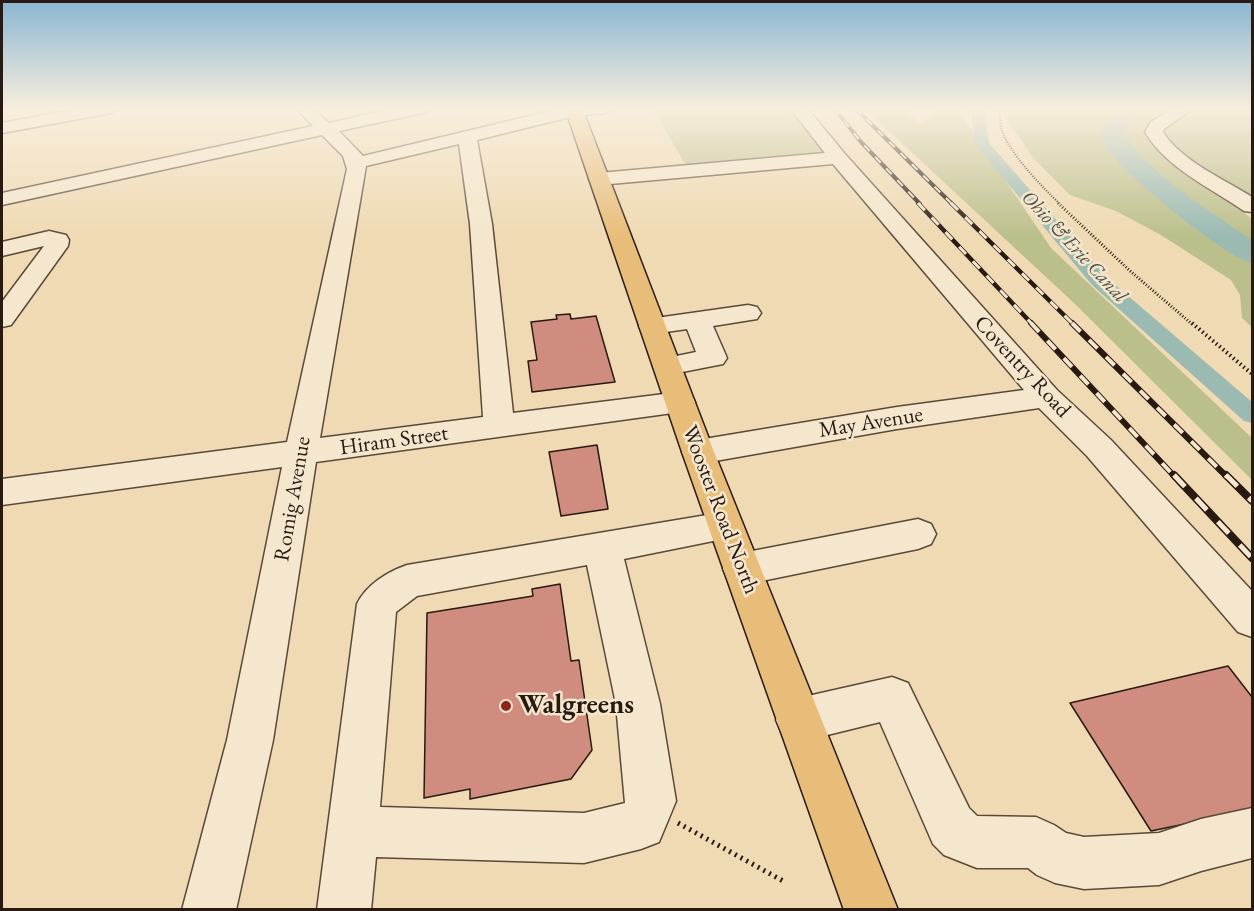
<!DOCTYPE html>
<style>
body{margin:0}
#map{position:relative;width:1254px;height:911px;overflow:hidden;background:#efdab3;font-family:"EB Garamond",serif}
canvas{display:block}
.frame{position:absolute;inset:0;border:3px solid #281912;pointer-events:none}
</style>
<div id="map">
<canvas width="1254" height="911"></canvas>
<div class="frame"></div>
</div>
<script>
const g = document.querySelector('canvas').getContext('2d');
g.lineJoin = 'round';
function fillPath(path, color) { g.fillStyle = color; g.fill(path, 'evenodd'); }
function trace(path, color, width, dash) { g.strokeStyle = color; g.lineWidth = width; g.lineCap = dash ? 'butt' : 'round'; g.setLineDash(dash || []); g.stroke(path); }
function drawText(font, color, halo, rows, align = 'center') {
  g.font = font + ' "EB Garamond",serif'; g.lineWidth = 5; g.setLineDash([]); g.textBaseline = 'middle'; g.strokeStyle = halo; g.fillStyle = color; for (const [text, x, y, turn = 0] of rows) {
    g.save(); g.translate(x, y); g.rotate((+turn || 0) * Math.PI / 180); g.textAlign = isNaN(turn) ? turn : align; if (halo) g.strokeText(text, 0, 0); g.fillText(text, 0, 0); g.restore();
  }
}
const green = new Path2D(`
 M652,108H789L824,150L822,154L688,169Z
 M864,108H903L920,124L940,108L957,109L1051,248L1252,438V480L1074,303Z
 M1003,108H1252V201L1199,163L1187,169L1252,219V327L1242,318L1240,295L1231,280L1161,235L1116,211L1070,195L1033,158L1004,115Z`);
const canal = new Path2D(`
 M971,108H984L989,143L1106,277L1252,402V423L1244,421L1092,285L975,144Z`);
const river = new Path2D(`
 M1118,108H1140L1124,133C1144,172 1215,214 1252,240V263C1227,258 1144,189 1123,167C1113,157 1106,146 1100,133Z`);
const building = new Path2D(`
 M570,314L571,319L596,316L615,382L532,392L528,361L537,360L531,322L557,319L556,315Z
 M597,445L608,509L561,516L549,452Z
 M560,584L571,661L579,660L592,750L571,779L470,799V789L424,798L427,613L533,596L532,589Z
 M1228,666L1252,697V810L1151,831L1070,703Z`);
const pathFar3 = new Path2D(`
 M999,108C1000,115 1000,124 1002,131C1011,155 1042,187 1060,204`);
const pathFar2 = new Path2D(`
 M1058,203L1129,270L1193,325`);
const pathFar1 = new Path2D(`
 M1192,323L1252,374`);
const path = new Path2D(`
 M678,823L785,882`);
const minor = new Path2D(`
 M82,108H120L112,113L2,133V123Z
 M296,108H314L329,123L396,108H429L427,112L339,131L363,156L563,108H613L605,113L574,116L477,140L492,224L513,413L680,392L691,395L695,402L691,409L680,412L316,462L273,740L236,910H182L227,740L282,467L2,505V479L287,442L347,169L343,156L322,135L2,205V193L313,126ZM459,144L470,224L483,417L320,438L366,166Z
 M790,108H807L845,154L1057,390L1111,440L1252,591V637L1238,632L1087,456L1039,408L897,429L698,464L686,460L682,452L686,444L698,440L897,407L1024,390L833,164L599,185L592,183L589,179L592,175L599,173L825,153Z
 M1173,108H1193L1164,129L1163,132C1180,160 1225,180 1252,197V212L1244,211C1211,188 1166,168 1145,132L1151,122Z
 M49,231L66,235L69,240L68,246L11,325L2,327V302L44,246L2,256V242Z
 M748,305L757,307L761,313L757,319L713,326L727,358L723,364L667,375L657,372L653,366L657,360L696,352L687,329L652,334L642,332L639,326L642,320Z
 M725,512L738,516L743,526L738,536L624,559L660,704L676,801L659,842L641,849L584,863L376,857L371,910H317L357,604C366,585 387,572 407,565ZM587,565L616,704L625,803L584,813L380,807L396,612L417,596Z
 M918,519L931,524L936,534L931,544L918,549L742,585L728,580L723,569L728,558L742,553Z
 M892,677L908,683L969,808L977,816L1036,817L1054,825L1066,833L1084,837L1159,833L1201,819L1252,808V858L1201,871L1159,885L1084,889L1055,883L1037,875L1028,868H977L944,855L933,844L880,722L799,742L783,736L776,720L783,704L799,698Z`);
const major = new Path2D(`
 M565,108H582L714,452L898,910H844L682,452Z`);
const railFar3 = new Path2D(`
 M834,108L861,142L920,204
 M855,108L952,204`);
const railFar2 = new Path2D(`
 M918,203L1033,325
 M951,203L1074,325`);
const railFar1 = new Path2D(`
 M1031,323L1175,477
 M1072,323L1227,477`);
const rail = new Path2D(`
 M1174,475L1252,558
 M1226,475L1252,501`);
const markers = [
 [506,706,6,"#8f2418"]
];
const farWaternames = [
 ["Ohio & Erie Canal",1074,247,47]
];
const streetNames = [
 ["Coventry Road",1022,367,47],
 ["May Avenue",871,423,-9],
 ["Hiram Street",394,441,-8],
 ["Romig Avenue",293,499,-80],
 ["Wooster Road North",720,510,69]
];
const nearPoinames = [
 ["Walgreens",518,706]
];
fillPath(green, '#bbbf8b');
fillPath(canal, '#9abab2');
fillPath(river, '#9abab2');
fillPath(building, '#d08c7f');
trace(building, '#281912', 1.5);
trace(minor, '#5a493a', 3);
trace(major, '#281912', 3);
trace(pathFar3, '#281912', 2, [1, 1.5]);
trace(pathFar2, '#281912', 3, [1, 2]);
trace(pathFar1, '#281912', 4, [1.5, 3]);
trace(path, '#281912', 5, [2, 4.5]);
fillPath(minor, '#f5e7ce');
fillPath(major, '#e8bd7a');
trace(railFar3, '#281912', 4);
trace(railFar2, '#281912', 4.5);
trace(railFar1, '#281912', 6);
trace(rail, '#281912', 8);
trace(railFar3, '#f5e7ce', 2, [8]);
trace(railFar2, '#f5e7ce', 3, [10]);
trace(railFar1, '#f5e7ce', 4, [12]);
trace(rail, '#f5e7ce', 5, [16]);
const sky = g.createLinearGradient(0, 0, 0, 236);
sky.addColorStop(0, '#89b6d2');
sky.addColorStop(0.46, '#f8eedd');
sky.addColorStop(1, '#f8eedd00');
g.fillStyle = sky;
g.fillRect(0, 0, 1254, 236);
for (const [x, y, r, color] of markers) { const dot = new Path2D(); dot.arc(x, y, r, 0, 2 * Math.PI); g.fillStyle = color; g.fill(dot); trace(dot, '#f5e7ce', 2); }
drawText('italic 20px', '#50514a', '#f5e7ce', farWaternames);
drawText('22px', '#281912', '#f5e7ce', streetNames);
drawText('bold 27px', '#281912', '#f5e7ce', nearPoinames, 'left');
</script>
